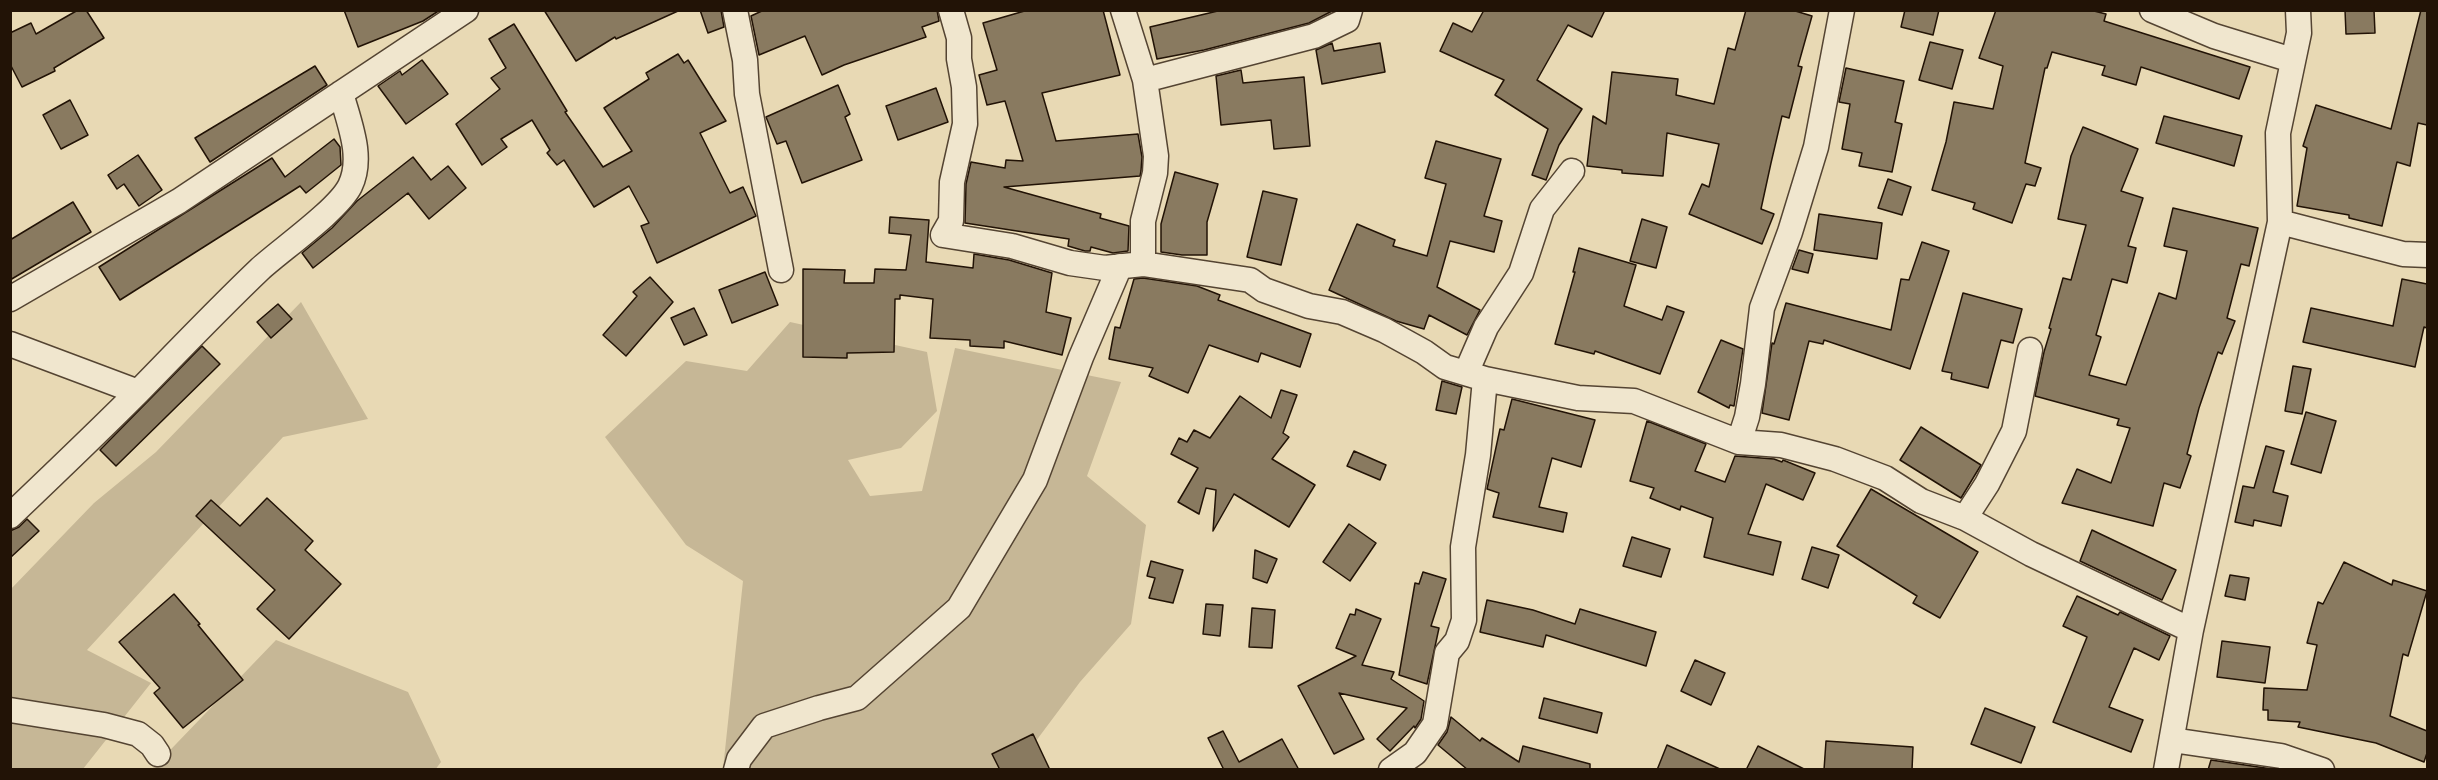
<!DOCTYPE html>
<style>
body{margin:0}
#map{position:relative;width:2438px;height:780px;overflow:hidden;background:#e8d9b4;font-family:"IM FELL Double Pica",serif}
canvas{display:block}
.frame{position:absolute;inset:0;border:12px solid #221306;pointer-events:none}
</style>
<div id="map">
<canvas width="2438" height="780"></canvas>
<div class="frame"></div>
</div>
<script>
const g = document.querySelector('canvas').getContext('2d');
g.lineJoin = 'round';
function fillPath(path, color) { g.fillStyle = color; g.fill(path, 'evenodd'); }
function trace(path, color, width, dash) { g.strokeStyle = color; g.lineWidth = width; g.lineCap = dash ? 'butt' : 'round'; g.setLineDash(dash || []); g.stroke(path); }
const green = new Path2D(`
 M301,302L368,419L283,437L87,650L151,683L83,769L11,768L10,590L94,503L156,452Z
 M790,322L927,352L937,411L901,448L848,460L870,496L922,491L955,348L1121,382L1087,476L1146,525L1131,624L1080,682L1024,757L1012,769H723L743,581L686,545L605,437L686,361L747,371Z
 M276,640L408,692L441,762L435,770H151Z`);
const building = new Path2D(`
 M78,10H86L104,38L54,68L55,71L22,87L10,64V33L31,23L36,34Z
 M344,10H440L423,21L358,47Z
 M544,10H678V11L616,39L615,37L576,61Z
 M700,10H721L724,27L708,33Z
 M764,10H937L939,21L922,27L926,37L844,65L822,75L805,36L759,55L751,16Z
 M1028,10H1103L1120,75L1042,93L1056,141L1138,134L1142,157L1141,171L1140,176L1004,187L1101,214L1100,218L1129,226L1128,251L1113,253L1091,247L1090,251H1085L1068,246L1069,239L965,223L966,184L971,162L1005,168L1006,160L1023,161L1005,101L987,105L979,75L997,70L983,23Z
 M1222,10H1334L1309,23L1204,50L1157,59L1150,27Z
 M1484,10H1605L1592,37L1568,25L1537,80L1582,109L1559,145L1546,180L1532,175L1548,129L1495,95L1504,80L1440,51L1453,23L1472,32Z
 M1746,10H1792L1812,16L1798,66L1802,67L1789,118L1782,116L1771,163L1761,209L1774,214L1762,244L1689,214L1702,184L1709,187L1719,144L1667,133L1663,176L1622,173V170L1587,166L1593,116L1606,124L1612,72L1678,79L1676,95L1714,104L1728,48L1735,50Z
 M1905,10H1939L1933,35L1901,27Z
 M1996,10H2090L2106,14L2104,21L2250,67L2239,99L2141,67L2136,85L2102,75L2105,66L2052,52L2047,68H2045L2025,163L2041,168L2035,186L2026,184L2012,223L1973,209L1975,203L1932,190L1946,142L1954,102L1993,109L2003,66L1979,58Z
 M2345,10H2374L2375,33L2346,34Z
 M2421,10H2427V125L2418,123L2410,166L2397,162L2382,226L2349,218V215L2297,206L2307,148L2303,146L2316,105L2391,129Z
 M514,24L567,111L565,112L603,167L632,151L604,108L649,79L646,73L678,54L684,63L688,60L726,121L700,133L730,193L743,187L756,216L657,263L641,226L649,223L629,186L594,207L564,160L557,165L547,153L550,150L532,120L501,139L507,147L482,165L456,124L500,89L491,78L506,68L489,39Z
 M1930,42L1963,50L1952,89L1919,80Z
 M1332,43L1334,51L1380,43L1385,72L1322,84L1316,50Z
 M422,60L448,94L406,124L378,86L400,71L402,75Z
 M315,66L327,85L210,162L195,138Z
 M1846,68L1904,81L1895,122L1902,124L1892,172L1859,166L1862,153L1842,149L1850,104L1839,102Z
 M1241,70L1243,83L1304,77L1310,146L1274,149L1271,120L1221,125L1216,76Z
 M838,85L850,114L845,117L862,160L802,183L786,141L777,144L766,117Z
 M936,88L948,122L898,140L886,106Z
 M70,100L88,135L61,149L43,115Z
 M2164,116L2242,136L2234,166L2156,143Z
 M2083,127L2138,149L2121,191L2143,198L2128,246L2136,248L2127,283L2112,279L2096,335L2101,337L2089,375L2126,385L2159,293L2176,299L2187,251L2164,246L2173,208L2258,228L2249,266L2241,264L2227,318L2235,321L2222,354L2218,352L2199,408L2187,454L2191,456L2180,488L2164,483L2153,526L2062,503L2077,469L2111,483L2130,428L2117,425L2119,419L2035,396L2044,352L2051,329L2049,328L2063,278L2071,280L2086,225L2058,219L2071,156Z
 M334,139L340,147L341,165L306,193L300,186L120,300L99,267L272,158L285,177Z
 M1436,141L1501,159L1484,216L1502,221L1494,252L1450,241L1437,287L1480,310L1467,335L1429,315L1424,329L1396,321L1329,290L1357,224L1395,240L1393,246L1427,256L1446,184L1425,178Z
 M138,155L162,190L139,206L124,184L117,189L108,175Z
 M413,157L431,180L448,166L466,188L429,219L408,193L313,268L302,253L332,228L357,201Z
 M1175,172L1218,184L1207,222V255H1182L1161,252V224Z
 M1888,179L1911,187L1902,215L1878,208Z
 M1263,191L1297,199L1281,265L1247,257Z
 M73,202L91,232L10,280V240Z
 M1819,214L1882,223L1877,259L1814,250Z
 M890,217L929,220L926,262L973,268L974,254L1009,260L1052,273L1046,312L1071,318L1062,355L1004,341V348L970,346V340L930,338L933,299L900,295V299H895L894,352L847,353V358L803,357V269L845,270L844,283H874L875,269L906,270L911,235L889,233Z
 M1642,219L1667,227L1656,268L1630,261Z
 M1922,242L1949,251L1910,369L1824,340L1823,344L1809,341L1789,420L1762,413L1772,343L1774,344L1786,303L1891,330L1901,279L1909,280Z
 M1579,248L1636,265L1624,306L1662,320L1667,306L1684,312L1660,374L1595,351L1594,354L1555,344L1575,272H1573Z
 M1799,250L1813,254L1808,273L1792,269Z
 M765,272L778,305L732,323L719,290Z
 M650,277L673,302L626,356L603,335L637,296L633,292Z
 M1143,278L1197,286L1220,295L1218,300L1311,334L1300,367L1261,353L1258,362L1209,345L1188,393L1149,376L1153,368L1109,359L1115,327L1120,328L1134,279Z
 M2402,279L2427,284V328L2424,327L2415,367L2303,342L2311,308L2393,326Z
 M1963,293L2022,309L2013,343L2001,340L1988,388L1951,379L1952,373L1942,371Z
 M278,304L292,319L271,338L257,322Z
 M694,308L707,335L684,345L671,318Z
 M1721,340L1743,349L1734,406L1730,405L1729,408L1698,392Z
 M202,346L220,364L116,466L100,450Z
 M2293,366L2311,369L2302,414L2285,411Z
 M1442,381L1462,387L1456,414L1436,410Z
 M1281,390L1297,395L1283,433L1289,437L1272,459L1315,485L1289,527L1234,494L1213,531L1216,490L1206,488L1199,514L1178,502L1198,468L1171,454L1179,438L1187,442L1194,430L1210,438L1240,396L1271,418Z
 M1512,399L1595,420L1581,467L1552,458L1539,507L1567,513L1563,532L1493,517L1499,493L1487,489L1500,429L1504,430Z
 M2306,412L2336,421L2321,473L2291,464Z
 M1647,421L1706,444L1695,471L1725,482L1735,456L1774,459L1782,462L1783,460L1815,473L1803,500L1766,484L1748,534L1781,542L1773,575L1704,557L1713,518L1681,506L1680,510L1650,498L1654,488L1630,481Z
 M1921,427L1981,465L1961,498L1900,460Z
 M2266,446L2284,451L2273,492L2288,496L2281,526L2254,520L2253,526L2235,522L2243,486L2254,488Z
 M1354,451L1386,465L1380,480L1347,466Z
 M1871,489L1978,552L1940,618L1913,603L1917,596L1837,546Z
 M267,498L313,541L305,550L341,584L289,639L257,609L275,590L196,516L211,500L240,526Z
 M27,519L39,531L10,558V531L19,527Z
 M1349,524L1376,543L1350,581L1323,562Z
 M2092,530L2176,570L2162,600L2080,561Z
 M1632,537L1670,549L1661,577L1623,566Z
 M1812,547L1839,555L1828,588L1802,579Z
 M1255,550L1277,559L1267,583L1253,578Z
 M1151,561L1183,570L1173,603L1149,598L1155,578L1147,576Z
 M2344,562L2392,585L2393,580L2427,591L2408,656L2403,654L2390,716L2427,731V753L2424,762L2376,743L2298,727L2300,722L2268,720V710H2263L2264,688L2307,690L2317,645L2307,643L2318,602L2323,604Z
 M1423,572L1446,579L1431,626L1439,628L1427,684L1399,675L1415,583L1419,584Z
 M2230,575L2249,578L2245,600L2225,596Z
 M174,594L200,624L198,625L243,680L183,728L154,693L160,688L119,642Z
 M2077,596L2118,615L2120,612L2170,636L2159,660L2134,648L2109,707L2143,720L2131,752L2053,722L2087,637L2063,626Z
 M1487,600L1533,610L1575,624L1580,609L1656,632L1646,666L1546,635L1543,647L1480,632Z
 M1206,604L1223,605L1220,636L1203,634Z
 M1252,608L1275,610L1272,648L1249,647Z
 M1356,609L1381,619L1362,665L1394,672L1391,679L1424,701L1421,719L1415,728L1414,726L1390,751L1377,739L1407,708L1339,693L1364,739L1334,754L1298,686L1356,656L1336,648L1350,614L1355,615Z
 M2222,641L2270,647L2265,683L2217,677Z
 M1695,660L1725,673L1711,705L1681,691Z
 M1544,698L1602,713L1597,733L1539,718Z
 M1985,708L2035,727L2021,763L1971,744Z
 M1451,717L1480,741L1482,738L1519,762L1523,746L1590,764V770H1468L1438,745L1447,732Z
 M1223,731L1239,762L1282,739L1299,770H1224L1208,738Z
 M1033,734L1050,770H1000L992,754Z
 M1826,741L1913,747L1912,770H1824Z
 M1667,745L1722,770H1657Z
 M1758,746L1806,770H1746Z
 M2211,760L2272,769L2208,770Z`);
const street = new Path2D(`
 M735,10L745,60L747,94L781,270
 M951,10L959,38V59L964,87L965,124L952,182L951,221L943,235L1012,246L1070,263L1105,268L1143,264L1250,280L1264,290L1309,306L1342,312L1384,330L1424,352L1445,367L1485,379L1578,398L1634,401L1739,442L1781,445L1835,459L1885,478L1921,501L1965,518L2031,554L2191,630
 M1123,10L1145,80L1156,156L1155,173L1143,221V264
 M2152,10L2214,36L2292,60
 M1145,80L1314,36L1347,20L1350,10
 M2280,222L2403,254L2428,255
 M10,299L179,201L466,10
 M10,344L138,392
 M1466,373L1486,327L1521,273L1542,209L1572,171
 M1739,442L1747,417L1753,384L1762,308L1790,232L1816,147L1842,10
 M10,516C53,475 96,434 138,392C178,351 218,309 260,269C282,249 338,210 350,186C364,157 349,123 341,93
 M1965,518L1987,484L2014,431L2030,350
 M10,710L104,725L138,734L152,745L158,754
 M2172,740L2281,756L2322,770
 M736,770L739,759L764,726L819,708L857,698L959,608L1035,480L1081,357L1120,266
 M1391,770L1415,753L1435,724L1447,653L1457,641L1464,620L1463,547L1478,455L1485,379
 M2166,770L2191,630L2280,222L2278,133L2299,33L2298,10`);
fillPath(green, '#c6b796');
fillPath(building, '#897a60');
trace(building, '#221306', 1.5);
trace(street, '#544432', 27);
trace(street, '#f0e6ce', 24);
</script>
